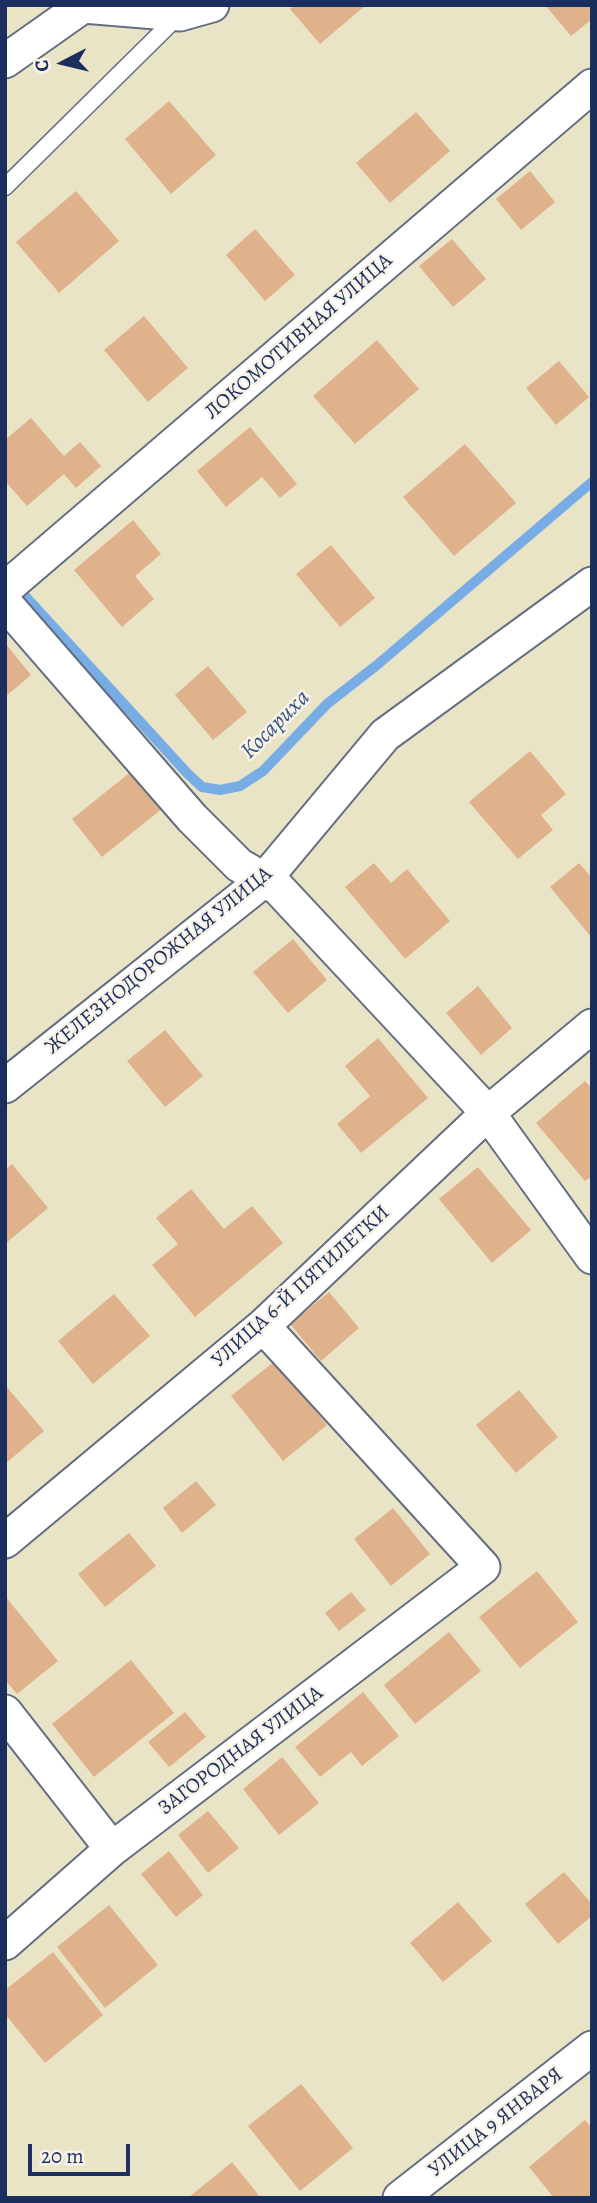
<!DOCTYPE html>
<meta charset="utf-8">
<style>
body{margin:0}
#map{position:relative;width:597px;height:2203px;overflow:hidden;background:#eae4c6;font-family:Alegreya,serif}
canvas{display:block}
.frame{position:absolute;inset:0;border:7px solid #1b2f5e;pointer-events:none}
.north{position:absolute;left:28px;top:28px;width:70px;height:70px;-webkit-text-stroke:5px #f7f3e8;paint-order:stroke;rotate:263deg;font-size:19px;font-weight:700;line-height:28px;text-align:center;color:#1b2f5e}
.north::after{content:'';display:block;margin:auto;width:24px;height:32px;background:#1b2f5e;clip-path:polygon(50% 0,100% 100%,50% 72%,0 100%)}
.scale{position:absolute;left:28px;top:2144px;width:102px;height:32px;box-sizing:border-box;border:4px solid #1b2f5e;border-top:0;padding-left:9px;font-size:21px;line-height:24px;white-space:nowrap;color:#1b2f5e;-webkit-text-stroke:5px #f7f3e8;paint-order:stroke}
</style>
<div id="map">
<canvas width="597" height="2203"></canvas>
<div class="frame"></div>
<div class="north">С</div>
<div class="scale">20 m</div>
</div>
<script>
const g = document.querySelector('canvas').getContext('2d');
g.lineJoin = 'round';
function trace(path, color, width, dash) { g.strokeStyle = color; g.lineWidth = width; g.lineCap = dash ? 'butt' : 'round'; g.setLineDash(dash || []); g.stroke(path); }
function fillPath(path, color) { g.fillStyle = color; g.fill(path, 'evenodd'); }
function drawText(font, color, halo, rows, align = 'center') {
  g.font = font + ' Alegreya,serif'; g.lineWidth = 5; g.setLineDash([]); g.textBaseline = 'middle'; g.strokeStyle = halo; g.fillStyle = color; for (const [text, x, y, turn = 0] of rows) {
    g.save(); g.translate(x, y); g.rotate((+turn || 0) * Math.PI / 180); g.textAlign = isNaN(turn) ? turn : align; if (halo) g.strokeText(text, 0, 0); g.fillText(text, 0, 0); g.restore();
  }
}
const stream = new Path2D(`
 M14,584L187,773L202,787L220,790L240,786L263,771L327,704L377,665L592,482`);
const building = new Path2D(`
 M294,5H366L320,44L290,9Z
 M545,5H592V19L571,36Z
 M169,101L216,155L171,194L125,139Z
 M416,112L450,151L390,203L356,163Z
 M530,171L555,202L521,230L496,199Z
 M76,191L119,241L59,293L16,242Z
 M255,229L295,275L265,301L226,255Z
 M452,239L486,279L453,307L419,266Z
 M144,316L188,368L148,402L104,350Z
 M377,340L419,389L355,444L313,396Z
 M559,361L589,397L556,425L526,388Z
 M31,418L64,456L80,442L101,466L76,488L64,474L27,506L5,481V440Z
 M250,427L297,484L280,498L262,477L226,507L197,471Z
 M465,444L516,503L454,556L403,497Z
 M133,520L161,554L135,576L154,599L122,627L74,570Z
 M331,545L375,598L340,627L296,574Z
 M5,643L31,675L5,697Z
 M208,666L247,712L213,740L175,695Z
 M530,751L566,794L541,815L553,830L518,859L469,802Z
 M133,770L163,808L102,857L72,819Z
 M374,863L391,883L407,869L450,921L405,959L345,887Z
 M579,863L592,878V938L550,887Z
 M293,939L327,980L288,1013L253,972Z
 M478,986L512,1028L481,1055L446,1013Z
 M165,1030L203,1076L165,1107L127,1061Z
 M378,1038L428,1098L361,1153L337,1124L370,1096L345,1066Z
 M585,1081L592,1089V1176L585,1181L536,1123Z
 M12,1164L48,1208L5,1244V1170Z
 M478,1167L531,1230L492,1263L439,1199Z
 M191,1189L224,1229L252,1206L283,1243L195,1317L152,1265L178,1244L156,1218Z
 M329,1292L359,1328L321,1361L290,1324Z
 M114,1294L150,1336L93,1384L58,1341Z
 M275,1361L327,1425L283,1461L231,1396Z
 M5,1385L44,1431L5,1464Z
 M519,1390L558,1437L516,1473L476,1425Z
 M196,1481L216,1505L182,1533L163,1508Z
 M393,1508L430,1554L391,1586L354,1539Z
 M129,1533L156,1566L105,1607L78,1574Z
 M537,1571L578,1622L520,1668L479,1617Z
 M351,1592L366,1610L339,1631L325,1613Z
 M5,1596L58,1661L17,1694L5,1680Z
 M449,1632L481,1671L415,1724L384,1685Z
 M131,1660L174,1713L94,1777L52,1724Z
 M363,1692L399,1736L362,1766L351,1752L320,1777L295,1747Z
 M185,1712L206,1737L169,1767L148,1742Z
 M282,1757L319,1803L279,1835L243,1789Z
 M208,1811L239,1848L208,1873L178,1835Z
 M169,1851L203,1895L176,1917L141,1874Z
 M564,1872L592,1904V1916L558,1944L525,1904Z
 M458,1902L492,1941L443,1982L410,1943Z
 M109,1905L158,1965L105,2008L57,1947Z
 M53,1952L103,2015L45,2063L5,2014V1990Z
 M301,2084L353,2148L300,2191L248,2126Z
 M585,2120L592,2128V2196L589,2198H554L529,2167Z
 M232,2162L261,2198H188Z`);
const lane = new Path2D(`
 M5,187L178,16`);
const street = new Path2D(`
 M5,61L83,6L180,14L212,5
 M5,589L592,86
 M5,603L192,818L239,865L278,888L488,1113L592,1257
 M5,1086L264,880L385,735L592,584
 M5,1541L263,1326L488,1113L592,1026
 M5,1712L112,1849
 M5,1943L112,1849L483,1567L263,1326
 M400,2198L592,2048`);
const streetNames = [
 ["ЛОКОМОТИВНАЯ УЛИЦА",299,337,-41],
 ["ЖЕЛЕЗНОДОРОЖНАЯ УЛИЦА",159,961,-39],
 ["УЛИЦА 6-Й ПЯТИЛЕТКИ",301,1287,-42],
 ["ЗАГОРОДНАЯ УЛИЦА",241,1751,-37],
 ["УЛИЦА 9 ЯНВАРЯ",496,2123,-38]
];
const waterNames = [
 ["Косариха",276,725,-45]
];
trace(stream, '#77ace4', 10);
fillPath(building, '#dfb28c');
trace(lane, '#636e82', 19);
trace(street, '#636e82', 37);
trace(lane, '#fff', 16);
trace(street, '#fff', 33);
drawText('21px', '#1b2f5e', '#f7f3e8', streetNames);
drawText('italic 23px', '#375486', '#f7f3e8', waterNames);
</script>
